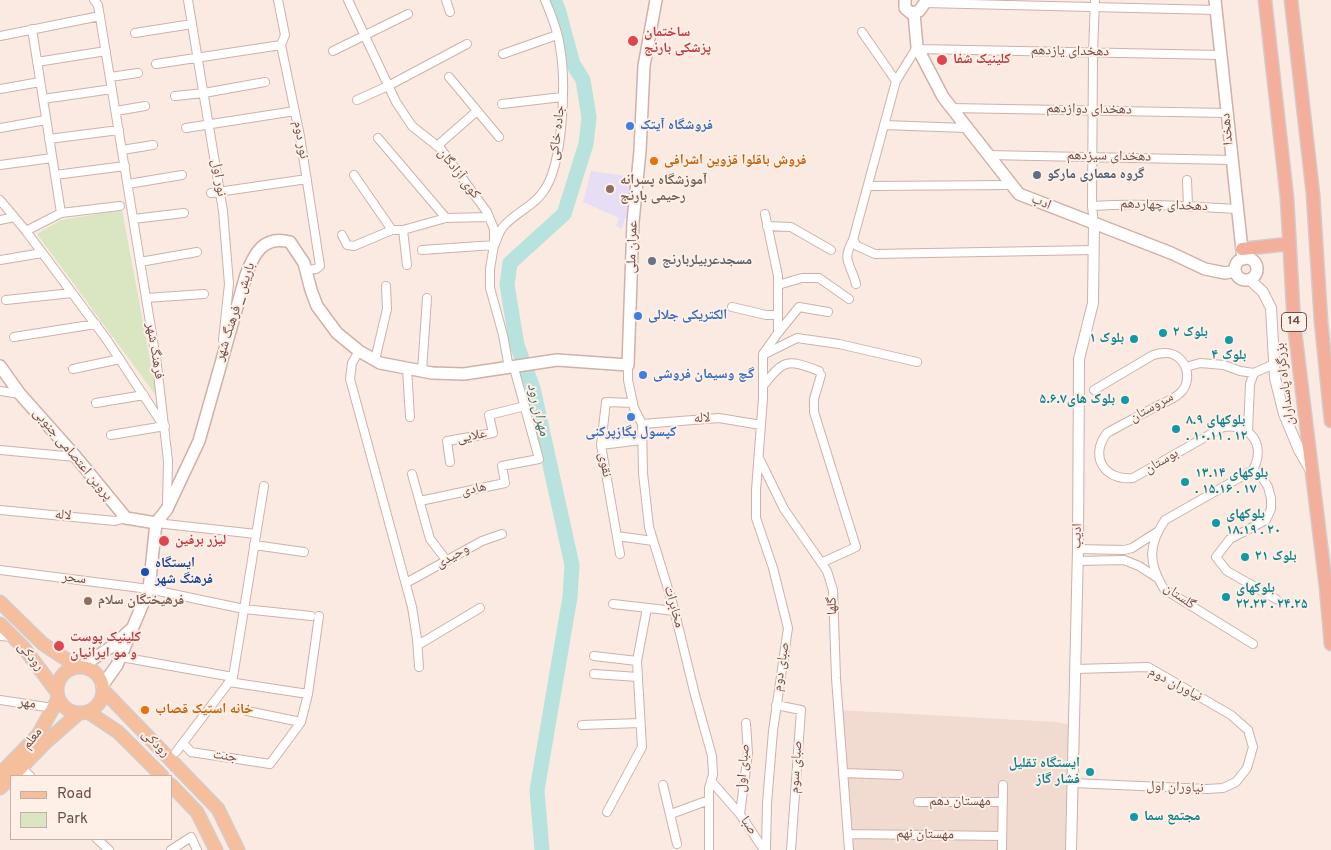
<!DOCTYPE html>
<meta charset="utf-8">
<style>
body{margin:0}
#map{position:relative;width:1331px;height:850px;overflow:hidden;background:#faeae1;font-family:Overpass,sans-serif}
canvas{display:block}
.legend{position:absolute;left:10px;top:775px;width:162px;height:65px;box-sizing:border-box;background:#feefe7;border:1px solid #c5afa8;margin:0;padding:6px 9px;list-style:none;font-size:15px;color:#6f4e4a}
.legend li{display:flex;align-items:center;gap:10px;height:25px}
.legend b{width:25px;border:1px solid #c5afa8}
</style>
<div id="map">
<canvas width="1331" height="850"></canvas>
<ul class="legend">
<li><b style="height:6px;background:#f5bf9d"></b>Road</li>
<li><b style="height:14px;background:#d9e6c1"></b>Park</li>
</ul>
</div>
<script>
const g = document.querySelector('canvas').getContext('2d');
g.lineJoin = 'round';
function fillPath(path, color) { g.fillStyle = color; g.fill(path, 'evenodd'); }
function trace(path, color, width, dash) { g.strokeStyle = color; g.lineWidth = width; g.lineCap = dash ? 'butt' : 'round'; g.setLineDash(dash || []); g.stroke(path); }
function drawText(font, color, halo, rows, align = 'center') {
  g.font = font + ' Overpass,"Noto Naskh Arabic",sans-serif'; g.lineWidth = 4; g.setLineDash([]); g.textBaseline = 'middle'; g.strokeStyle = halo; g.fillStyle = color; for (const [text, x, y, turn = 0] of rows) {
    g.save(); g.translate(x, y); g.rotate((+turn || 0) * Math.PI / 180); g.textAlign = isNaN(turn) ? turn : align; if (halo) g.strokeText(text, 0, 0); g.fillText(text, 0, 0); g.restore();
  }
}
const residential = new Path2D(`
 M838,710L1056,722L1074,726L1069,850H849Z`);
const education = new Path2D(`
 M591,171L634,177L628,218H625L622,229L616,226L619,218L583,202Z`);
const green = new Path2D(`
 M122,210L157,397L37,234L61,220Z`);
const river = new Path2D(`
 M542,850L537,790L570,597L572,565L533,388L517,345L507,285L510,263L564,214L586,144L589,117L583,80L573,64L558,9L554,0`);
const minor = new Path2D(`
 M94,0L98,5L157,365L168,461L167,504
 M188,0L223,211L229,284L223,340
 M278,0L285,35L281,45L300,136L320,266L316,269L306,270
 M348,0L396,102L412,126L441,149L487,212L494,229V245L490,269V288L503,335L509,368
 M446,0L450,12
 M925,3L1216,10
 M862,32L896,81
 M135,33L192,24
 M0,36L100,16
 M917,47L896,81L853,240L857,246L875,254L1093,250
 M918,49L1221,55
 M333,51L408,14
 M503,54L557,35
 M37,62L106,51
 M156,64L281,45
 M110,77L138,73
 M449,77L499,137
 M0,89L40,82
 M175,96L204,93L265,82
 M43,99L112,89
 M357,100L388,86L467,44
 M502,104L562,97
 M951,108L1227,113
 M116,111L145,106
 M884,125L966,128
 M0,128L46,120
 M186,128L295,111
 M378,138L446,218L489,217
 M49,139L119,130
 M437,146L477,111
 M122,150L153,145
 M987,155L1232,160
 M0,165L52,158
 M55,175L125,166
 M354,175L392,230
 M1187,180L1188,206
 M128,184L182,175
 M869,186L1011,185
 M211,193L307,179
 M0,200L26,231L107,340L163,425
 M1092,206C1140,203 1188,206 1236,209
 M61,213L120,206
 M765,214L778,276V333L763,354V398L756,490V518L773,568L788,628L773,731L767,803L766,850
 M133,219L184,213
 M0,220L14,217
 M1094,224L1092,206L1093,53L1095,0
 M767,226L791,227L831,250
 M403,230L407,265
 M26,231L61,213L32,29
 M342,235L347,245L354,246L392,230H403L446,218
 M853,240C841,262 851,263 856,284
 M495,244C497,239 499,232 503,227C514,213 533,207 543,192C564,164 566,81 560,47C558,31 551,14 545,0
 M422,250L494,245
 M0,260L42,253
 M140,262L197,252
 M778,285L802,278H819L849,299
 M146,298L204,294
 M6,300L72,293
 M732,307L766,315H778
 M778,333L799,307L828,312
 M14,337L96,324
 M359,351L352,363L350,379L412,607L417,639L419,667
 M765,354L797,338L839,344L917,362
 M375,360L387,309L386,286
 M628,365V380L634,408L642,424L643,473L649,527L673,605L695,695L712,756L713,775L709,788V850
 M1186,367L1200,363L1224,365L1240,371L1254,373L1250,384L1248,431
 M73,369L120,359
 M407,369L410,417
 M422,371L427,298
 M1254,373L1274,364
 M763,386C784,359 787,359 819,371
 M1094,390L1153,355C1163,352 1173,351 1181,360C1190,370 1189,386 1179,394C1172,400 1163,403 1155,407C1139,416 1123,424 1107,433C1089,456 1104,481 1133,478L1223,427C1251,423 1266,445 1253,470L1165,520C1148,545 1148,563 1164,589L1253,644
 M0,391L20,394
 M96,403L144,395
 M642,424L719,418L761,425
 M111,435L165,426
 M601,445L642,440
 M0,450L76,457
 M760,460L784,509L827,571L833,590L836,678L849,850
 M450,462L447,441L493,433L489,415L525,406
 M1253,470L1262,477L1268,487L1271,498V509L1266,520L1230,539L1216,557L1227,571L1276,599
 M412,474L430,539L447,561
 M420,501L505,483L502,466L539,459L514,368
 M0,510L115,521L126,518
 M156,523L256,534
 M617,536L653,541
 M254,545L304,552
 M1078,549L1124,550L1132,548L1157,532
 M620,554L601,445L606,402L633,403
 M1077,561L1124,560L1139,566L1156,577
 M821,563L856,547L814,412V399L821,375
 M0,570L149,589L244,609L311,616
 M406,583L482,541L502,534
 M613,604L675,611
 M0,636L13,637
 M418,645L480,608
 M594,656L637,661
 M121,657L233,677
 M594,674L638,677
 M229,682L308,694
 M0,700L53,708
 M776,705L801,710L791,850
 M247,711L301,722
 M582,725L640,723
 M183,743L191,752L270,764L301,722L308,694L319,616
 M176,752L233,677L264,486
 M22,768L30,776
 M843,773L899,775
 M711,781L740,814L764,850
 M1073,783L1207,789L1223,788L1236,782L1247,768L1253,747L1248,730L1231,715L1148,667L1075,669
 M663,785L677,844
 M918,802H1003
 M607,812L642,747L637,661L647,608
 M671,814L709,800
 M740,814L748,753L746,723
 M848,834L1002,836
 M97,839L109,850
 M171,850L191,837L197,850
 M1002,850L1003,785`);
const tertiary = new Path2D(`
 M1250,280L1263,292L1271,308L1275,378L1284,414L1299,450L1310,469
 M1071,850L1078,549L1079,359L1093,303L1094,224`);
const secondary = new Path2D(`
 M905,0V8L911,13L919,11L927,0
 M1215,0L1243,259
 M914,13L917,47L943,97L1019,194L1171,253L1205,269L1225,273L1235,271
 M1235 269a11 11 0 1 1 22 0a11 11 0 1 1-22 0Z
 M0,366L20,394L76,457L126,518L156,523
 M81,667L114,645L130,630
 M102,686L117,665L149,589L156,523L167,509L199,441L246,275C254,253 264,235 290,242L304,263L311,290L317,306L337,333L359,351L380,363L432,373L464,374L557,360L628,365L633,222L640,151L644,66L656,0`);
const primary = new Path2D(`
 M0,602L43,644L78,667
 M0,624L24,648L57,692
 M57 690a23 23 0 1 1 46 0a23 23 0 1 1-46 0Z
 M103,690L218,809L238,850
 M88,712L118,732L162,776
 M0,774L38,735L58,699
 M13,776L46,742L79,713
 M171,785L197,812L216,850
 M0,788L11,778`);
const trunk = new Path2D(`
 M1265,0L1287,198L1294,324L1326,587L1331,644
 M1291,0L1313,194L1321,321L1331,421
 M1242,249L1288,244`);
const markers = [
 [633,41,6,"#e0444e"],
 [942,60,6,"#e0444e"],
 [630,126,5,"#3f7fe0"],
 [654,161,5,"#e8710a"],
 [1037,175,5,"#5c6f8a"],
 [610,189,5,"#8d6e63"],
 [652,261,5,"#6b7280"],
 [638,316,5,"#3f7fe0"],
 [1163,333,5,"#0f9aa8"],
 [1134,339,5,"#0f9aa8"],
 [1229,340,5,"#0f9aa8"],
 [643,375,5,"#3f7fe0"],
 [1125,400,5,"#0f9aa8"],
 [631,417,5,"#3f7fe0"],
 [1176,429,5,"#0f9aa8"],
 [1185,482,5,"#0f9aa8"],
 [1216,523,5,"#0f9aa8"],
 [164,541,6,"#e0444e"],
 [1245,557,5,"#0f9aa8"],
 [145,572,5,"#1a4fb4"],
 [1226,597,5,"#0f9aa8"],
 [88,601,5,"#8d6e63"],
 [59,646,6,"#e0444e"],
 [145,710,5,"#e8710a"],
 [1090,772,5,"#0f9aa8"],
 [1134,817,5,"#0f9aa8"]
];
const shields = [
 [1294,322,25]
];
const shieldNames = [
 ["14",1294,322]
];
const healthNames = [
 ["ساختمان",644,33],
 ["پزشکی بارنج",644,49],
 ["کلینیک شفا",953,60],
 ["لیزر برفین",175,541],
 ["کلینیک پوست",70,638],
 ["و مو ایرانیان",70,654]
];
const streetNames = [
 ["دهخدای یازدهم",1070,52,1],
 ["دهخدای دوازدهم",1089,110,1],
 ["دهخدا",1228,129,-96],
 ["جاده خاکی",558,133,-83],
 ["نور دوم",300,140,80],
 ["دهخدای سیزدهم",1109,157,1],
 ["کوی آزادگان",458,174,52],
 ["نور اول",218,178,81],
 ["ادب",1041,203,22],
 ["دهخدای چهاردهم",1164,206,2],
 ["عمران ملی",633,247,-88],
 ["باریش _ فرهنگ شهر",236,312,-72],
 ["فرهنگ شهر",154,351,81],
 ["بزرگراه پاسداران",1286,384,-97],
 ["سروستان",1152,408,-29],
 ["لاله",702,419,-3],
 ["علایی",472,437,-10],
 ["پروین اعتصامی جنوبی",72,455,50],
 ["بوستان",1162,462,-30],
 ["نقوی",604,465,80],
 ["هادی",474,490,-12],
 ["لاله",63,516,6],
 ["ادیب",1078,536,-89],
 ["وحیدی",453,557,-29],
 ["سحر",74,579,7],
 ["گلستان",1179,597,35],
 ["گلها",833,606,-91],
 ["مخابرات",673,607,74],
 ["رودکى",30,657,50],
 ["صبای دوم",782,667,-81],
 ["نیاوران دوم",1175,685,28],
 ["مهر",27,704,8],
 ["معلم",33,739,-52],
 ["رودکی",155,744,45],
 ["جنت",225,757,9],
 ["صبای سوم",797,767,-86],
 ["صبای اول",744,768,-85],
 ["نیاوران اول",1175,788,2],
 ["مهستان دهم",960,802],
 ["صبا",748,826,56],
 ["مهستان نهم",925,835,1]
];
const shopNames = [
 ["فروشگاه آیتک",640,126],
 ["الکتریکی جلالی",648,316],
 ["گچ وسیمان فروشی",653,375],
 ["کپسول پگازپرکنی",631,433,"center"]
];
const foodNames = [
 ["فروش باقلوا قزوین اشرافی",664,161],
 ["خانه استیک قصاب",155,710]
];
const serviceNames = [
 ["گروه معماری مارکو",1047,175]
];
const educationNames = [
 ["آموزشگاه پسرانه",620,181],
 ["رحیمی بارنج",620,197],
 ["فرهیختگان سلام",98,601]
];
const worshipNames = [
 ["مسجدعربیلربارنج",662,261]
];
const cultureNames = [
 ["بلوک ۲",1173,333],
 ["بلوک ۱",1124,339,"right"],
 ["بلوک ۴",1229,356,"center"],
 ["بلوک های۵.۶.۷",1115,400,"right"],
 ["بلوکهای ۸.۹",1186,421],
 [". ۱۰.۱۱ . ۱۲",1186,437],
 ["بلوکهای ۱۳.۱۴",1195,474],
 [". ۱۵.۱۶ . ۱۷",1195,490],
 ["بلوکهای",1226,515],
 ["۱۸.۱۹ . ۲۰",1226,531],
 ["بلوک ۲۱",1255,557],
 ["بلوکهای",1236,589],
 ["۲۲.۲۳ . ۲۴.۲۵",1236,605],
 ["ایستگاه تقلیل",1080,764,"right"],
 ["فشار گاز",1080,780,"right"],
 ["مجتمع سما",1144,817]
];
const transitNames = [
 ["ایستگاه",155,564],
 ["فرهنگ شهر",155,580]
];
const waterNames = [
 ["مهران رود",537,410,76]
];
fillPath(residential, '#f1dad0');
fillPath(education, '#e7def6');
fillPath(green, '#d9e6c1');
trace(river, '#b7e2de', 15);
trace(minor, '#ccb2ac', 10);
trace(tertiary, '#ccb2ac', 12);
trace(secondary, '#cfb1a9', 14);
trace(primary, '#d4cac9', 15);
trace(trunk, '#d4cac9', 15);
trace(minor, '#fff', 8);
trace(tertiary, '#fff', 10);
trace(secondary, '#fff', 11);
trace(primary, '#f5bf9d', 12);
trace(trunk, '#f3ae9c', 12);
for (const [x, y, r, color] of markers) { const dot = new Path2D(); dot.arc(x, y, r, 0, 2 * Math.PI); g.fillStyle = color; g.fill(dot); trace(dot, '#feefe7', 2); }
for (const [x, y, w] of shields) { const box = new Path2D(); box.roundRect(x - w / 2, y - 9.5, w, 19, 4); g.fillStyle = '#feefe7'; g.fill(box); trace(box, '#6f4e4a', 1); }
drawText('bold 12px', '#6f4e4a', null, shieldNames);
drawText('bold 14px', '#be3a42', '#feefe7', healthNames, 'left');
drawText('14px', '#6f4e4a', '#feefe7', streetNames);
drawText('bold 14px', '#366cbe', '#feefe7', shopNames, 'left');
drawText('bold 14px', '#c56008', '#feefe7', foodNames, 'left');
drawText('bold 14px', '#4e5e75', '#feefe7', serviceNames, 'left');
drawText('bold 14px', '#785e54', '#feefe7', educationNames, 'left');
drawText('bold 14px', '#5b616d', '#feefe7', worshipNames, 'left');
drawText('bold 14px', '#0d838f', '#feefe7', cultureNames, 'left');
drawText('bold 14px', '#164399', '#feefe7', transitNames, 'left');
drawText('italic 15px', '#407470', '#feefe7', waterNames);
</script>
